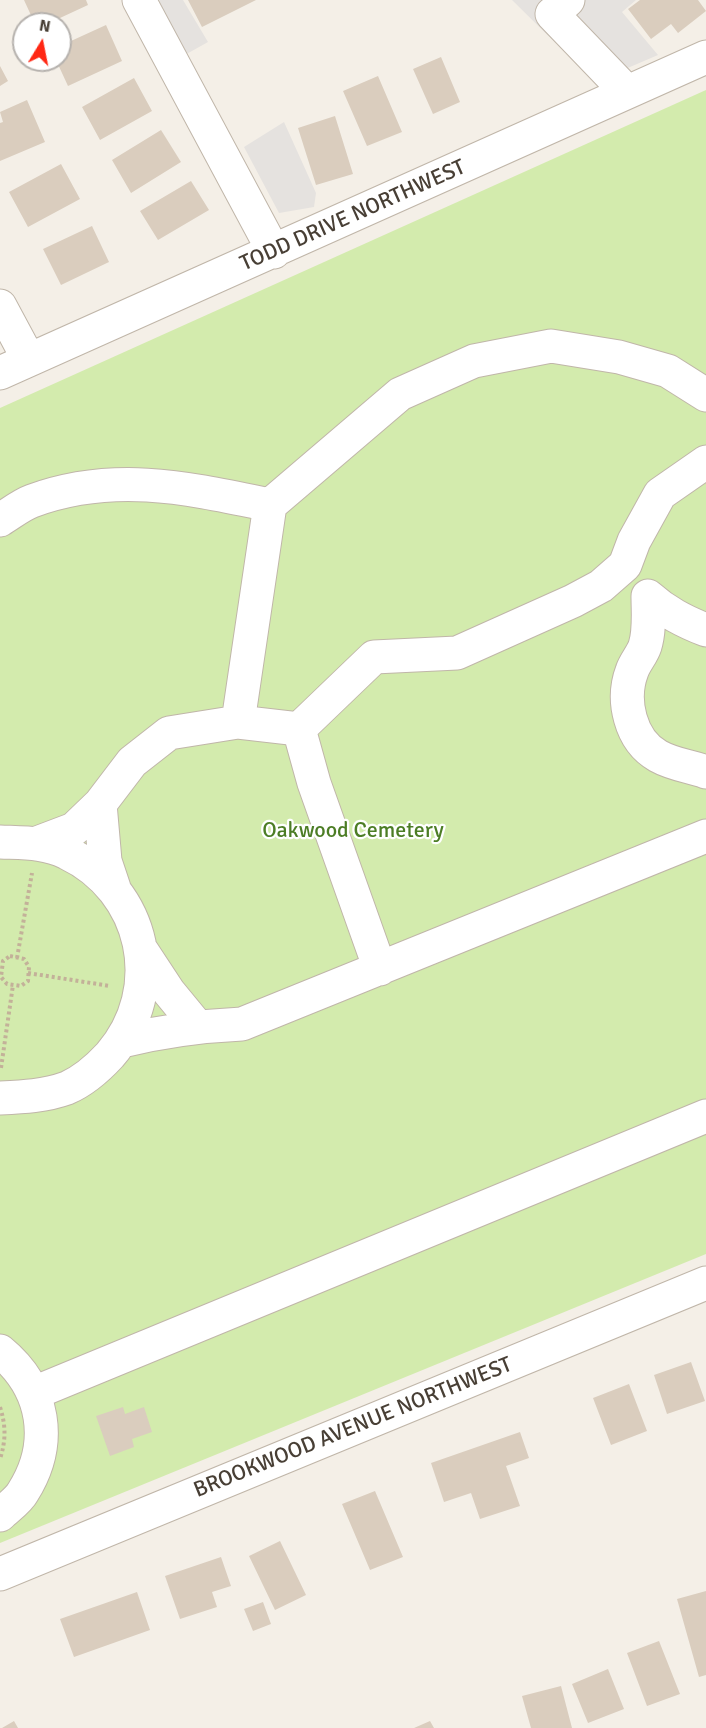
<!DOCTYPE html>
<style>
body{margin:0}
#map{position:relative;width:706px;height:1728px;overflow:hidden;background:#f4efe7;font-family:Signika,sans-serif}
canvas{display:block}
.north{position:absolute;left:12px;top:12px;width:60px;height:60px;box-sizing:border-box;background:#fff;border:2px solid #b6b2ae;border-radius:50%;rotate:10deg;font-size:16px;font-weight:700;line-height:24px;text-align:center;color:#483f35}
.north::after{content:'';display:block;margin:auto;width:21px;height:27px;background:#ff2713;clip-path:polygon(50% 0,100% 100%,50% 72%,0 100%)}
</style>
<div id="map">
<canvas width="706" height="1728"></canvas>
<div class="north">N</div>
</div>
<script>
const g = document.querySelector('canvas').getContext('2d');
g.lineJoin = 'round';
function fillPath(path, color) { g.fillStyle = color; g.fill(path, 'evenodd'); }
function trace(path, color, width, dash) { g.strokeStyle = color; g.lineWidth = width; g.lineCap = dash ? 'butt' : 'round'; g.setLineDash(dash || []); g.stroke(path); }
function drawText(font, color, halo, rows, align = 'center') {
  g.font = font + ' Signika,sans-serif'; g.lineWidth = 4.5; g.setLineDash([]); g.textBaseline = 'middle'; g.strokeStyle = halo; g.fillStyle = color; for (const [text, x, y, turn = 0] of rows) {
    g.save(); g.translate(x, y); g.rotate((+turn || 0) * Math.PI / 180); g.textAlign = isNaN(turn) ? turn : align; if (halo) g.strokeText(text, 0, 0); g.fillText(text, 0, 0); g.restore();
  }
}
const green = new Path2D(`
 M706,90V1254L0,1543V408Z`);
const parking = new Path2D(`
 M160,0H183L208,42L183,56L152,5Z
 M512,0H636L622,12L658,55L595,82Z
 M284,122L316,193L314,207L279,213L244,147Z`);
const building = new Path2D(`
 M24,0H86L88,5L47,24H35Z
 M188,0H256L202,27Z
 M640,0H698L706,11L678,33L671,24L651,39L628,9Z
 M106,25L122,61L68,86L56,60H60V46Z
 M441,57L460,102L433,114L413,69Z
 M0,66L8,81L0,86Z
 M378,76L402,132L367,146L343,91Z
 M134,78L152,111L100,140L82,107Z
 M27,100L45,142L0,161V123L3,122L0,112Z
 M335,116L353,174L316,185L298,128Z
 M161,130L181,162L131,193L112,160Z
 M61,164L80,199L28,227L9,192Z
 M191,181L209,210L158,240L140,211Z
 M92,226L109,262L61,285L43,249Z
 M691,1362L705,1401L667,1414L654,1375Z
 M629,1384L647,1431L611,1445L593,1398Z
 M123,1407L125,1414L144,1407L152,1432L132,1439L134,1447L110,1456L96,1416Z
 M520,1432L529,1458L506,1466L520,1506L480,1519L471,1493L444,1502L431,1463Z
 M375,1491L403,1557L370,1570L342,1504Z
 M280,1541L306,1595L275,1610L249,1556Z
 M221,1557L231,1586L212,1592L217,1607L180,1619L165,1576Z
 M706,1591V1675L699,1677L677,1599Z
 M137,1592L150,1630L74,1657L60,1619Z
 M263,1602L271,1624L253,1631L244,1609Z
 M659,1641L680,1694L647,1706L627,1653Z
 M608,1669L624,1709L588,1723L572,1684Z
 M561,1686L572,1728H531L522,1696Z
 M14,1721L18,1728H2Z
 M430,1721L434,1728H414Z`);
const path = new Path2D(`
 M10,956L24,959L29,967L28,981L21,986L7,984L1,977L3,961Z
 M17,958L32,873
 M28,973L110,986
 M1,1068L13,985
 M0,1407C6,1426 6,1440 0,1459`);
const minor = new Path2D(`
 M139,0L274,252
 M568,0L552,14L627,92
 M0,306L29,360
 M0,373L706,57
 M0,520C10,514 21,505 32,501C114,471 188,488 270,505L400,394L474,361L551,346L619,357L668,371L706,395
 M706,630C683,621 666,612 648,596C648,613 650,630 645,646C642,655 635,662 632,671C621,700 630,740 658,756C674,765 690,766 706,772
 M238,722L270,505
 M100,804L105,861L114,888
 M0,842C23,843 46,842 67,853C145,890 167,989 110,1055C98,1068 83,1081 67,1088C45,1096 23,1097 0,1098
 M37,843L74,829L100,804L132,762L169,733L238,722L299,729
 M142,951L169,992L197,1026
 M380,969L314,783L299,729L374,657L457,653L573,601L601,586L625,565L634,541L660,494L706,462
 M122,1041C162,1031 200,1026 242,1024L706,836
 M0,1351C45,1388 54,1443 23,1492C18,1501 7,1508 0,1515
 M34,1393L706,1116
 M0,1574L706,1283`);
const streetNames = [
 ["TODD DRIVE NORTHWEST",353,216,-24],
 ["BROOKWOOD AVENUE NORTHWEST",353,1428,-22]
];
const parkNames = [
 ["Oakwood Cemetery",353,831]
];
fillPath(green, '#d3ebad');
fillPath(parking, '#e5e2df');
fillPath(building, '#dacdbe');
trace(minor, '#c0b6a9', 35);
trace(path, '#c3b199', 4, [3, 3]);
trace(minor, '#fff', 33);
drawText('22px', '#483f35', '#fff', streetNames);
drawText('22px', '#4c7d25', '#fff', parkNames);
</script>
